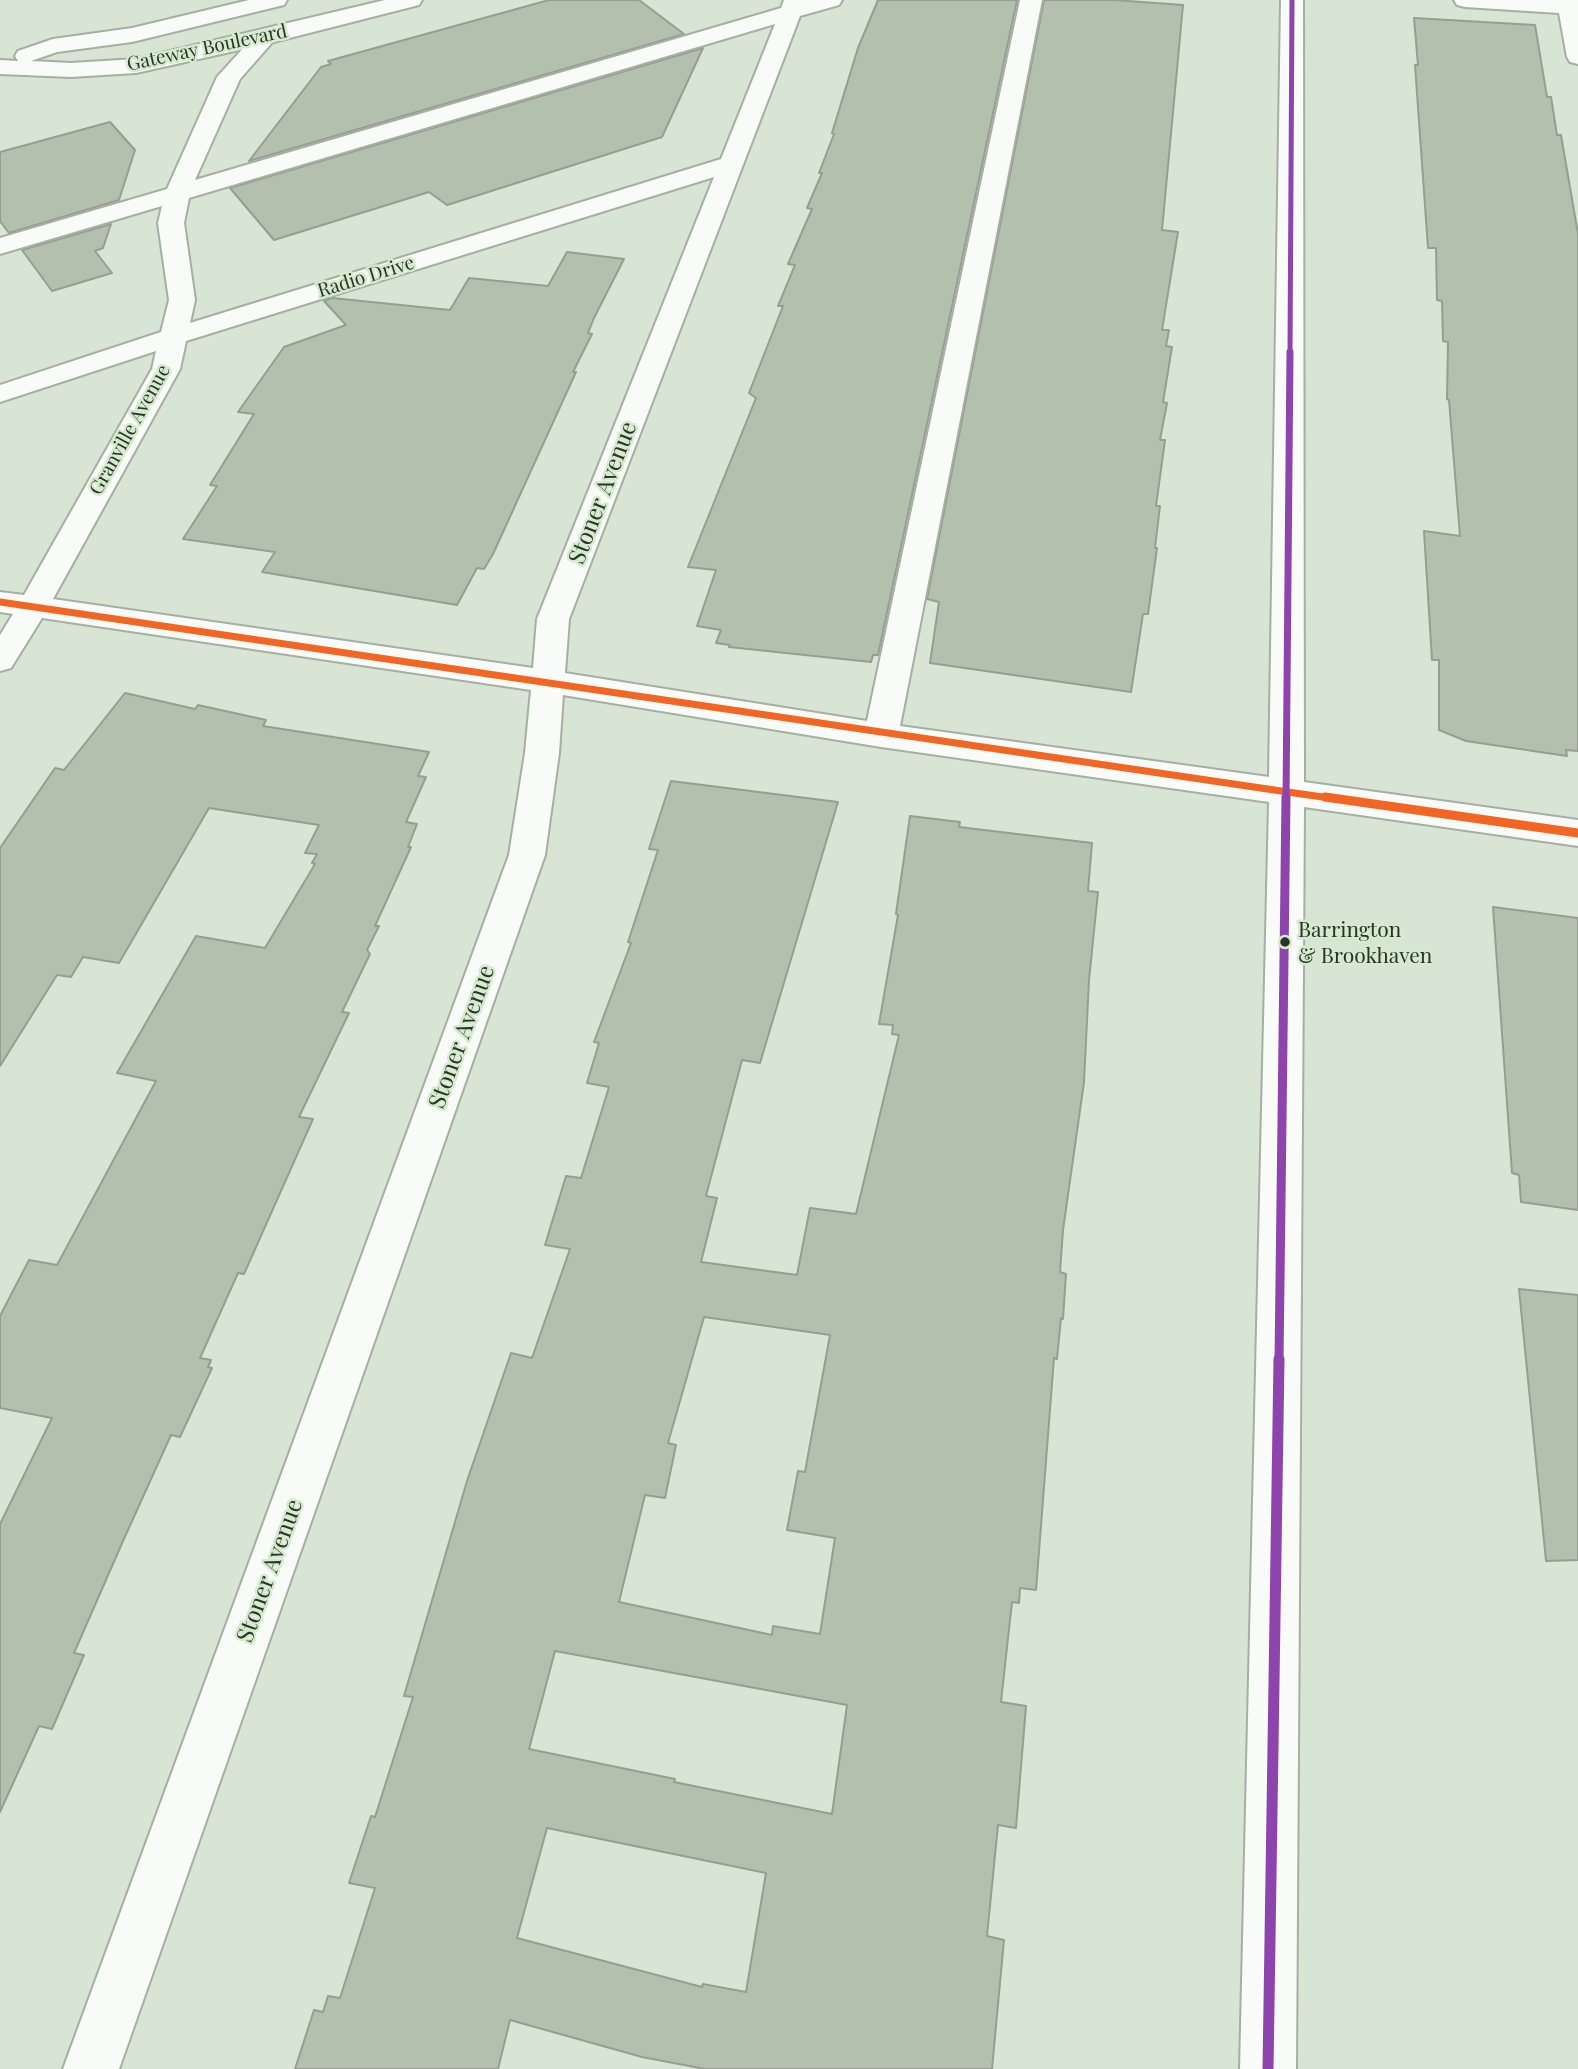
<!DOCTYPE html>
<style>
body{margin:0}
canvas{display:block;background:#d8e4d4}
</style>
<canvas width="1578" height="2069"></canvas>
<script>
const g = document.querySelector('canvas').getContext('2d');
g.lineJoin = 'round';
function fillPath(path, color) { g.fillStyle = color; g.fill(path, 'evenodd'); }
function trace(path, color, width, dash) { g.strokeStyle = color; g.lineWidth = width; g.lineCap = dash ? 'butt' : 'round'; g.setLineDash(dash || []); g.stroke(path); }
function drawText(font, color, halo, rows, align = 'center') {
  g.font = font + ' "Playfair Display",serif'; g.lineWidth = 5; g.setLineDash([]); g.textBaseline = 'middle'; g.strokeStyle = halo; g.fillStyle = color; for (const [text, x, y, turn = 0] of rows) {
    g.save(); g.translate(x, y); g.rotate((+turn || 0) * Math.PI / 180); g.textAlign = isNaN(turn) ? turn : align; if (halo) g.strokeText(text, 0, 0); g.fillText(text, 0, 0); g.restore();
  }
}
const building = new Path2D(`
 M549,0H639L684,34L249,161L321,67L331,64L328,61Z
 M878,0H1017L878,655H873L871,662L729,647L730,645L716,643L721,630L697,626L716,570L688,567L756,398L749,393L783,306H778L795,265L788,264L812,209L807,208L822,173H819L834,134L832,133L858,48Z
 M1044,0H1114L1183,5L1162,230L1178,232L1162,330H1169L1166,346L1172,347L1163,402L1167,403L1160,440H1165L1156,506H1160L1155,548H1157L1148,614H1143L1131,692L930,663L939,602L927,599Z
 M1414,18L1535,25L1547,97H1551L1557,135H1561L1578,234V751L1566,750L1567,756L1466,741L1439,730V660H1432L1424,531L1460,536L1449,400L1447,399L1448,342L1443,341L1442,301L1437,300L1436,248H1428L1415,65H1418Z
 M703,48L662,137L447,205L429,192L274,240L230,188Z
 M110,122L135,150L119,200L9,233L0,221V152Z
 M111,224L103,248L95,251L112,273L52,291L22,250Z
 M567,252L624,259L594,318L588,333L592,334L573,372H576L493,554L484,569L477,568L457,605L262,572L275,552L183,539L217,486L210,485L254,414L238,412L284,347L346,325L324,301L332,298L450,310L469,278L548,286Z
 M125,693L195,709L198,705L266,720L263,726L429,752L418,776L426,777L406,822L417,824L408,847H411L375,926H379L367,950L370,954L342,1012L349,1013L299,1117L313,1119L244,1274L238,1273L200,1358L211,1360L208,1367L212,1368L180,1437L171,1435L123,1541L74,1653L84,1655L52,1729L39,1726L0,1812V1524L52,1418L0,1408V1316L29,1260L57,1265L156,1081L117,1073L196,936L265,948L315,864L312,863L317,854L305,853L319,825L209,808L119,963L83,957L71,977L57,975L0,1066V848L55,768L64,770Z
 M671,781L838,802L760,1063L742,1060L706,1196L717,1198L701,1262L797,1275L810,1208L856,1214L899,1035L892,1034L893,1025L879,1024L898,915L896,914L910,816L960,822L959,827L1092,843L1088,891L1098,892L1089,980L1084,1082L1063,1230L1060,1272L1066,1274L1063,1319L1061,1318L1057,1359L1054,1358L1036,1590L1020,1588L1019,1603L1012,1602L1001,1702L1026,1706L1016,1828L998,1825L987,1936L1004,1940L992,2069H705L642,2057L510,2020L498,2069H295L314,2010L323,2012L328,1996L340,1998L375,1888L349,1883L371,1816L375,1817L413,1697L404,1696L467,1481L511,1353L532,1358L570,1249L545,1245L566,1176L581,1178L609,1087L587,1083L599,1043L594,1042L631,943L628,942L658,850L649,849ZM704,1317L830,1335L805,1472L798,1471L787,1530L835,1538L820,1634L773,1626L772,1635L619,1602L645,1495L665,1498L676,1445L668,1443ZM555,1651L847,1705L832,1814L674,1782L675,1779L529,1749ZM547,1828L766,1873L746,1992L703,1984L702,1987L517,1938Z
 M1493,907L1578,918V1210L1521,1202L1519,1175L1512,1173Z
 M1519,1289L1578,1295V1560L1546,1561Z`);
const minor = new Path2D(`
 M784,0H842L839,5L800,16L569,619L565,673L867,721L1020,0H1042L900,726L1269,777L1281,0H1303L1304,782L1578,820V846L1304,807L1296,2069H1240L1269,802L881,747L563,695L559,753L545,855L119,2069H63L509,855L525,753L531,690L42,618L11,668L0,671V635L13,614L0,612V592L24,595L152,369L156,351L0,402V385L161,332L169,300L158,223L162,206L0,254V238L167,189L217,77L258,32H274L277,37L240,79L195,180L781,8ZM775,24L721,159L190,323L195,300L184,223L189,198ZM714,177L537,619L533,668L53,599L180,369L186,341Z
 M1454,0H1578V64L1570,62L1567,57L1559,13L1465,7L1457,5Z`);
const major = new Path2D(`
 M249,0H287L284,5L132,42L57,52L31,61L71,63L136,59L385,0H422L419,5L266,44L136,73L71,77L0,74V60L18,61L15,56L18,51L53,39L132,28Z`);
const bus1Far1 = new Path2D(`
 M0,602C446,666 891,736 1337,799`);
const bus1 = new Path2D(`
 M1325,797L1578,833`);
const bus2Far3 = new Path2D(`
 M1290,354L1292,0`);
const bus2Far2 = new Path2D(`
 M1286,799L1290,352`);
const bus2Far1 = new Path2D(`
 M1279,1361L1286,797`);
const bus2 = new Path2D(`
 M1268,2069L1279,1359`);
const markers = [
 [1285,942,6,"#2a3328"]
];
const farStreetnames = [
 ["Gateway Boulevard",207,48,-12],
 ["Radio Drive",366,277,-17],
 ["Granville Avenue",130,430,-61]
];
const busNames = [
 ["Barrington",1298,930],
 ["& Brookhaven",1298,956]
];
const streetNames = [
 ["Stoner Avenue",603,493,-69],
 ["Stoner Avenue",462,1037,-70],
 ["Stoner Avenue",270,1571,-70]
];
fillPath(building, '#b3c0ae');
trace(building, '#959e93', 2);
trace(minor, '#a5afa2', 4);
trace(major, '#a5afa2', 4);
fillPath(minor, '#f9fbf9');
fillPath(major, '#f9fbf9');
trace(bus1Far1, '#f26522', 7);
trace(bus1, '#f26522', 9);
trace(bus2Far3, '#8e44ad', 5);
trace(bus2Far2, '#8e44ad', 7);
trace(bus2Far1, '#8e44ad', 9);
trace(bus2, '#8e44ad', 11);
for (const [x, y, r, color] of markers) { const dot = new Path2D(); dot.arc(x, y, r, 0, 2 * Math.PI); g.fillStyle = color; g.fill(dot); trace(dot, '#d5eace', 2.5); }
drawText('19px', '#2a3328', '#d5eace', farStreetnames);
drawText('21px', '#2a3328', '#d5eace', busNames, 'left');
drawText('23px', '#2a3328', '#d5eace', streetNames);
</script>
